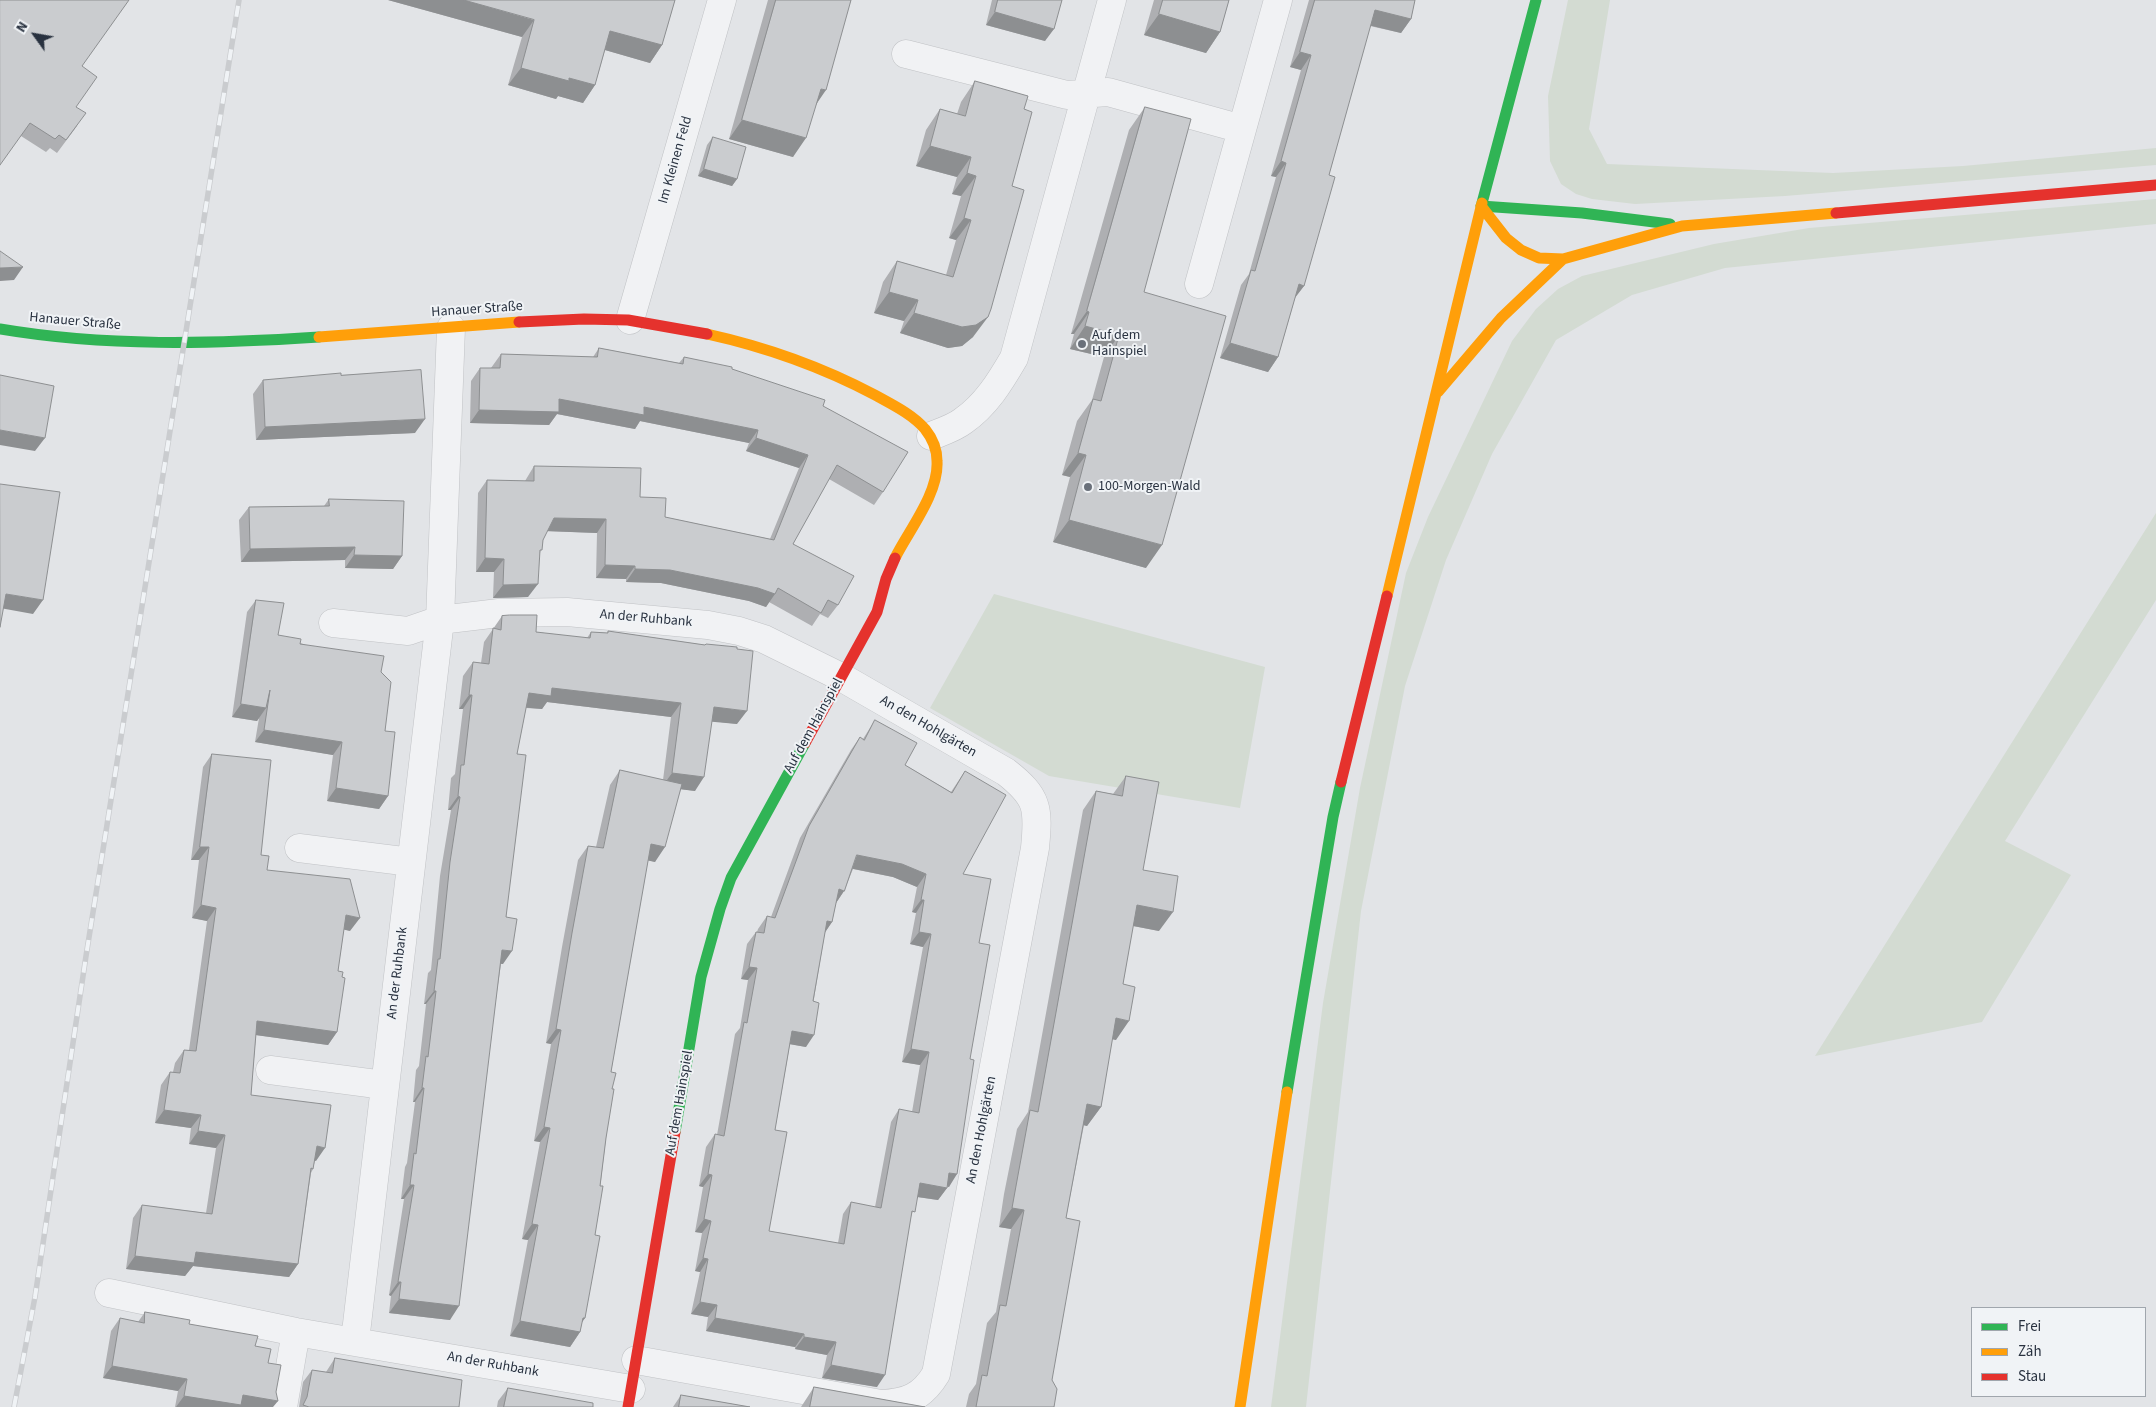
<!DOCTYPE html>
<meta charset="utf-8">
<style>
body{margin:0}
#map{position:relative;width:2156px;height:1407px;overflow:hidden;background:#e2e4e7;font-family:"Source Sans 3",sans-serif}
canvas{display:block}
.legend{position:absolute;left:1971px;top:1307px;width:175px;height:90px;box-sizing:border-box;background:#f0f3f6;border:1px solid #a0a6ad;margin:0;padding:6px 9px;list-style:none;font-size:15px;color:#293240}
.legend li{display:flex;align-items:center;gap:10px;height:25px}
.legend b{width:25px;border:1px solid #a0a6ad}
.north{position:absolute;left:10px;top:10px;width:50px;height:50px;-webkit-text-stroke:4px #f0f3f6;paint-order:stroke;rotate:302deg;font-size:14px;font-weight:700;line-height:20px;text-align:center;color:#293240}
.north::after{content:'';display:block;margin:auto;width:18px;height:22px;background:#293240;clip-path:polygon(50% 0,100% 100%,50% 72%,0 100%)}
</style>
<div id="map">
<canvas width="2156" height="1407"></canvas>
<ul class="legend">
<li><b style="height:6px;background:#30b455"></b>Frei</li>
<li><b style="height:6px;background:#ff9f0a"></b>Zäh</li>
<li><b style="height:6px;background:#e5322d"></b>Stau</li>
</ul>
<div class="north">N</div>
</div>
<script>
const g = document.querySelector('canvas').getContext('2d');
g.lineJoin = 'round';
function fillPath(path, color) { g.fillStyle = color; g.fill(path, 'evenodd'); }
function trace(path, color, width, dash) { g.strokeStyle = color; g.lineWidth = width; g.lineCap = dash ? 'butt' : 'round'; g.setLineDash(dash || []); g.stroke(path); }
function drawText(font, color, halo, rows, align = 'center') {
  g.font = font + ' "Source Sans 3",sans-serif'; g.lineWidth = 4; g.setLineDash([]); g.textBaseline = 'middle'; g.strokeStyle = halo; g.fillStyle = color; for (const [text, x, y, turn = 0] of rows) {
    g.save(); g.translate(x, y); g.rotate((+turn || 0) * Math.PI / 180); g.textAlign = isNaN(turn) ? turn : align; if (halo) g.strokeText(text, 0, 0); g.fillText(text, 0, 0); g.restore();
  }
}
const green = new Path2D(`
 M1568,0H1610L1589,129L1607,164L1833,173L1963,166L2156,148V165L1785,196L1635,204L1592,199L1576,194L1561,184L1550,161L1548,96Z
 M2156,199V224L1725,268L1632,295L1556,340L1492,454L1446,560L1405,686L1361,911L1306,1407H1271L1323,1003L1360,788L1406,573L1428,517L1512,341L1536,309L1558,289L1582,276L1714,244L1809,228Z
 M2156,513V600L2005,841L2071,875L1982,1022L1815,1056Z
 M994,594L1265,667L1240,808L1049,776L930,708Z`);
const street = new Path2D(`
 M906,54L1067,95L1108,92L1242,129
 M1199,284L1278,0
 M630,320L722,0
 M931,436C941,432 954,428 963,421C986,405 1000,382 1014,358L1112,0
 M333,623L408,631L440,620L499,613L567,612L708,625L739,631L764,639L841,677L1006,772C1038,797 1039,808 1035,848L936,1374C922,1397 907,1403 881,1404L636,1360
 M299,848L411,862
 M270,1070L384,1085
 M109,1293L296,1332L631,1389
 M355,1341L440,620L451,328
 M283,1407L296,1332`);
const fast = new Path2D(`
 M1482,203L1536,0
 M1481,206L1582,213L1670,224
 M0,329C106,347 212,344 319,337
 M1287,1092L1333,817L1341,782
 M675,1132L701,977L720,909L731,878L805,743`);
const slow = new Path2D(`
 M1481,206L1506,238L1521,250L1539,258L1563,259L1682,226L1836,213
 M707,334C766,347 822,367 875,395C893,405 912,414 925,429C933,439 937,449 937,461C939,493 909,530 895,558
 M319,337L519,322
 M1438,392L1501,318L1563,259
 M1387,596L1482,203
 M1240,1407L1287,1092`);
const jam = new Path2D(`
 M1836,213L2156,185
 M519,322L584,319L628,320L707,334
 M805,743L877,612L886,579L895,558
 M1341,782L1387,596
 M628,1407L675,1132`);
const rail = new Path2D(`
 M14,1407L35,1297L86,956L239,0`);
const wall = new Path2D(`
 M0,0L82,66L76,107L77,126L57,153L50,148L46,152L21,136Z
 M388,0H675L662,45L650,63L605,50L595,85L583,103L558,96L556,99L508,85L522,37Z
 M768,0H851L817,103L793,157L729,139Z
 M992,0H1062L1045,41L986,25Z
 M1154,0H1229L1220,32L1206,53L1144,35Z
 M1309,0H1415L1411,19L1401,33L1370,26L1329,175L1304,286L1295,298L1278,357L1268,372L1220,358L1241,285L1249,274L1276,177L1271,176L1301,70L1290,67Z
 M975,81L1024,109L1012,186L973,337L962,346L948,348L900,333L904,321L874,313L883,282L897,261L946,275L956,240L949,238L961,196L952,194L957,177L916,166L926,130L940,109L957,114L961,102Z
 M1145,107L1144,292L1146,568L1053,542L1070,477L1062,475L1077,421L1092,400L1104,357L1070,349L1074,334H1071L1129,130Z
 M713,137L737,179L732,186L698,176L707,145Z
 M599,348L679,363L684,357L732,369L823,406L883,492L874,505L829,479L793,544L838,605L828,618L820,614L812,626L769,602L766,607L749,601L661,583L626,582V579L596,578L597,533L547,531L543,540L540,553L528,597L493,598L494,572H476L478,493L487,480L525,481L534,466L640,497L665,517L770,539L799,468L746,451L749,443L640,421L635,429L557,414L549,425L470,423L471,381L480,368H491L501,354L593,357Z
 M341,375L415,433L256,440L253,394L263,380Z
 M329,499L402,556L393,569L345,568V560L241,562L239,520L249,507L324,506Z
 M256,600L278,635L381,672L388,796L379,809L327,801L333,755L255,742L259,718L257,721L232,717L247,612Z
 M502,616L536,632L587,638L591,632L607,633L608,631L705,645L706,644L737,724L712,721L695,791L681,789L655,862L648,860L611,1072L612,1089L606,1138L585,1318L582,1322L580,1332L570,1347L510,1336L528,1240L522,1239L540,1142L534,1141L551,1044L546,1043L562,947L578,860L588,846L596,847L610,785L620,770L663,780L671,717L547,702L542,709L526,708L517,754L503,964H501L450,1320L389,1313L391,1296L389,1295L404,1199H401L405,1167L407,1163L415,1102H413L416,1070L419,1066L426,1004H424L428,973L431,970L440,876L451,810H448L451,778L455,774L463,709H459L463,676L473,662L481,663L484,642Z
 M875,720L905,765L951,792L965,771L963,874L979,943L949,1187L947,1186V1188L938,1200L917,1197L911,1217L877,1387L822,1378L827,1355L795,1349V1347L706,1331L708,1317L691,1314L700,1272L695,1271L702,1233L695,1232L703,1187L699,1186L706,1147L715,1134L717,1135L735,1034L740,1028L748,980L741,979L747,944L756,932H757L758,929L767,916L771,917L800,838L851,750L860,737L863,739ZM853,869L893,877L917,887L912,912L916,913L910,944L923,947L902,1062L920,1065L912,1112L899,1109L891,1122L875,1207L851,1202L843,1214L838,1243L769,1231L775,1130L790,1044L806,1047L825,932L832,922L836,903L844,891Z
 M212,754L261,855L267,870L350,931L344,929L338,971L337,1032L328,1045L256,1035L251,1095L316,1161L315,1160L313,1169L311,1173L298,1264L289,1277L193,1266L185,1276L126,1269L133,1218L142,1205L206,1213L216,1148L189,1144L191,1128L155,1123L161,1085L170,1072H173L175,1063L184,1050H189L207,921L192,918L199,860H191L203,767Z
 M1126,776L1143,870L1159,931L1133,926L1123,984L1116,1040L1112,1039L1101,1107L1087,1126L1084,1125L1066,1218L1052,1380L1054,1407H966L969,1394L976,1384L987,1323L996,1312L1011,1229L999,1227L1004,1194L1017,1129L1028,1112L1083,810L1096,791L1113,794Z
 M145,1312L189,1324L255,1346L268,1363L273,1407H175L178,1391L103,1378L111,1331L120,1318L138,1322Z
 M335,1358L459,1407H299L303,1382L312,1370L326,1372Z
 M814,1387L925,1407H801Z
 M508,1388L593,1407H497L498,1401Z
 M681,1395L750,1407H673Z`);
const shadedWall = new Path2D(`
 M388,0H464L534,20L522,37Z
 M1375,10L1411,19L1401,33L1364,24Z
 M995,12L1054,29L1045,41L986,25Z
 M1159,14L1220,32L1206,53L1144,35Z
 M610,31L662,45L650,63L598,48Z
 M1300,52L1311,55L1301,70L1290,67Z
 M521,68L569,78L595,85L583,103L558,96L556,99L508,85Z
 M821,89L826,90L813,109Z
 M742,120L806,138L793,157L729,139Z
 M930,146L971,157L957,177L916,166Z
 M1281,161L1286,163L1276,177L1271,176Z
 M704,169L737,179L732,186L698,176Z
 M967,173L976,176L961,196L952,194Z
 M964,218L971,220L956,240L949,238Z
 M23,267L14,280L0,281V268Z
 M1299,284L1304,286L1293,300Z
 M889,292L918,300L904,321L874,313Z
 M1087,311L1089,312L1074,334H1071Z
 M914,313L988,317L973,337L962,346L948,348L900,333Z
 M1085,326L1119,335L1104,357L1070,349Z
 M1230,343L1278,357L1268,372L1220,358Z
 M559,399L644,407L758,430L749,443L640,421L635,429L557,414L549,425L470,423L479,410Z
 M425,419L415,433L256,440L265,427Z
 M0,430L45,438L35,451L0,445Z
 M756,438L808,455L799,468L746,451Z
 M1078,453L1086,455L1070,477L1062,475Z
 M554,518L606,519L597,533L544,531Z
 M1069,520L1162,545L1146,568L1053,542Z
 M355,547L345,560L241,562L250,549Z
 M354,555L402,556L393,569L345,568Z
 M485,558L504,559L494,572H476Z
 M605,565L635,566L626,579L596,578Z
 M635,569L670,570L758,588L775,594L766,607L749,601L661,583L626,582Z
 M538,584L528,597L493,598L503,585Z
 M6,594L43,600L33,614L0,608Z
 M552,688L681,703L671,717L547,702L542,709L519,707L529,693Z
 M469,695H472L463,709H459Z
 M241,704L266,708L257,721L232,717Z
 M714,707L747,711L737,724L704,721Z
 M264,730L342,742L333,755L255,742Z
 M672,773L704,777L695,791L662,787Z
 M336,788L388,796L379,809L327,801Z
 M458,796L460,797L451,810H448Z
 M651,844L665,847L655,862L641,859Z
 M200,847H209L199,860H191Z
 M857,855L902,864L926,874L917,887L893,877L849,868Z
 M839,889L844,891L836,903Z
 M921,900H924L916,913L912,912Z
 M201,905L216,908L207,921L192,918Z
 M1137,905L1173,912L1159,931L1123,924Z
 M346,915L360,918L350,931L337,928Z
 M827,921L832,922L824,934Z
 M919,932L931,934L923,947L910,944Z
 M502,950L512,951L503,964L493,963Z
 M749,967L757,968L748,980L741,979Z
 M434,991H436L426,1004H424Z
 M1116,1018L1129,1021L1116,1040L1103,1037Z
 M257,1021L337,1032L328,1045L248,1034Z
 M556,1029L561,1030L551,1044L546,1043Z
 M792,1031L814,1035L806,1047L783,1043Z
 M911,1049L929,1052L920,1065L902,1062Z
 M422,1088H424L415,1102H413Z
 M1087,1104L1101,1107L1087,1126L1074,1123Z
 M164,1110L201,1115L191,1128L155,1123Z
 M544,1127L550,1128L540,1142L534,1141Z
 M198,1131L225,1135L216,1148L189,1144Z
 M317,1146L325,1148L316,1161L307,1159Z
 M949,1173L957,1174L949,1187L940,1185Z
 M708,1174L712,1175L703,1187L699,1186Z
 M920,1183L947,1188L938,1200L911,1196Z
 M410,1185H414L404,1199H401Z
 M1012,1208L1024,1210L1011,1229L999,1227Z
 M704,1219L711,1221L702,1233L695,1232Z
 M532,1224L538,1225L528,1240L522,1239Z
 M196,1252L298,1264L289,1277L193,1266L185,1276L126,1269L135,1256Z
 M703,1258L708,1259L700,1272L695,1271Z
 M398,1282H401L391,1296L389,1295Z
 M399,1299L459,1306L450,1320L389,1313Z
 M700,1302L717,1305L708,1317L691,1314Z
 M583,1318H585L576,1331L580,1332L570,1347L510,1336L520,1321Z
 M715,1318L804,1334L795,1347L706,1331Z
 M804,1337L836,1342L827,1355L795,1349Z
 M831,1365L885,1375L877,1387L822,1378Z
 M112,1366L187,1379L178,1391L103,1378Z
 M243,1395L278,1401L273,1407H176L184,1396Z`);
const building = new Path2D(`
 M0,0H129L82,66L97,77L76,107L86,113L66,140L59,135L55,139L30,123L0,165Z
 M464,0H675L662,45L610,31L595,85L569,78V81L521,68L534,20Z
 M776,0H851L826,90L821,89L806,138L742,120Z
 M998,0H1062L1054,29L995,12Z
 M1163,0H1229L1220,32L1159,14Z
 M1315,0H1415L1411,19L1375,10L1329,175L1335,177L1304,286L1299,284L1278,357L1230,343L1251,270L1255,271L1286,163L1281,161L1311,55L1300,52Z
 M975,81L1028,96L1024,109L1032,112L1012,186L1024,190L991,309L988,317L976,325L962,327L914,313L918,300L889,292L897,261L953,277L971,220L964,218L976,176L967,173L971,157L930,146L940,109L965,116Z
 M1145,107L1191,119L1144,292L1226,316L1162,545L1069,520L1086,455L1078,453L1093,399L1101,401L1119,335L1085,326L1089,312L1087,311Z
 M713,137L746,147L737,179L704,169Z
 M0,251L23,267L0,268Z
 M599,348L683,364L684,357L732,367V369L825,400L823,406L908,452L883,492L837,465L793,544L854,576L838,605L828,600L821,613L778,588L775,594L758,588L670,570L635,569V566L605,565L606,519L554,518L543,540L542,550H540L538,584L503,585L504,559L485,558L487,480L534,481V466L641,468L640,497L666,498L665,517L774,540L808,455L756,438L758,430L644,407V415L559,399V412L479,410L480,368H500L501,354L597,357Z
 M421,370L425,419L265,427L263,380L341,373V375Z
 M0,375L54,386L45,438L0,430Z
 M0,484L60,492L43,600L6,594L0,627Z
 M329,499L404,501L402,556L354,555L355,547L250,549L249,507L329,506Z
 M256,600L284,603L278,635L301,639L300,644L384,656L381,672L391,682L385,731L395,732L388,796L336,788L342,742L264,730L270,690L266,708L241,704Z
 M510,615H537L536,632L590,638L591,632L608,633V631L705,645L706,644L737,647V649L753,651L747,711L714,707L704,777L672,773L681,703L552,688L551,696L529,693L517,754L526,755L506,917L517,919L512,951L502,950L459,1306L399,1299L401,1282H398L414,1185H410L414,1153L416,1154L424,1088H422L426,1056L428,1057L436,991H434L438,959H440L450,862L460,797L458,796L461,765H464L472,695H469L473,662L489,664L493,628L501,630L502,616Z
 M875,720L917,743L905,765L952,793L965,771L1006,795L963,874L991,879L979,943L990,945L970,1059L974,1060L957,1174L949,1173L947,1188L920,1183L915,1212L912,1211L885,1375L831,1365L836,1342L804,1337V1334L715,1318L717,1305L700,1302L708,1259L703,1258L711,1221L704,1219L712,1175L708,1174L715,1134L724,1136L744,1022L747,1023L757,968L749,967L756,932L764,933L767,916L775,918L809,826L860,737L864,740ZM857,855L902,864L926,874L921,900H924L919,932L931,934L911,1049L929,1052L919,1113L899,1109L881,1208L851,1202L844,1244L769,1231L787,1132L775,1130L792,1031L814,1035L819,1003L813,1001L827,921L832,922L839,889L844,891Z
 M212,754L271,760L261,855L269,856L267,870L350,879L360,918L346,915L338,971L343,972L342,977L345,978L337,1032L257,1021L251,1095L331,1105L325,1148L317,1146L313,1169L311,1168L298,1264L196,1252L194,1263L135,1256L142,1205L212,1214L225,1135L198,1131L201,1115L164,1110L170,1072L180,1073L184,1050L196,1051L216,908L201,905L209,847H200Z
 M620,770L682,784L665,847L651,844L611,1072L616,1073L612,1089H614L606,1138L600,1186H603L595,1235L600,1236L585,1318H583L580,1332L520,1321L538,1225L532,1224L550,1128L544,1127L561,1030L556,1029L572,933L588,846L603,848Z
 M1126,776L1159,782L1143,870L1178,876L1173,912L1137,905L1123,984L1135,987L1129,1021L1116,1018L1101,1107L1087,1104L1066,1218L1080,1221L1052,1380L1057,1389L1054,1407H976L982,1375L987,1376L1000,1305L1006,1306L1024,1210L1012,1208L1018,1175L1030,1110L1038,1112L1096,791L1122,796Z
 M145,1312L190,1320L189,1324L258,1336L255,1346L271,1349L268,1363L281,1365L276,1392L278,1401L243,1395L241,1405L184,1396L187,1379L112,1366L120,1318L144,1323Z
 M335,1358L462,1380L459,1407H309L303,1405L307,1397L312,1370L332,1373Z
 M814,1387L925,1407H810Z
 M508,1388L593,1403V1407H504Z
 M681,1395L750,1407H679Z`);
const markers = [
 [1082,344,5,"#6a707a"],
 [1088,487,5,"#6a707a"]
];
const streetNames = [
 ["Im Kleinen Feld",676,160,-74],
 ["Hanauer Straße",477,310,-4],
 ["Hanauer Straße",75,322,5],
 ["An der Ruhbank",646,619,5],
 ["Auf dem Hainspiel",814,726,-61],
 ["An den Hohlgärten",928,727,30],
 ["An der Ruhbank",398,973,-83],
 ["Auf dem Hainspiel",680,1103,-80],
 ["An den Hohlgärten",982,1130,-79],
 ["An der Ruhbank",493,1365,10]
];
const poiNames = [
 ["Auf dem",1092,336],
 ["Hainspiel",1092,352],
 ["100-Morgen-Wald",1098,487]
];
fillPath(green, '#d3dbd2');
trace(street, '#c0c2c5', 29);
trace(street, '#f1f2f4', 28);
trace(fast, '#30b455', 11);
trace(slow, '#ff9f0a', 11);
trace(jam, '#e5322d', 11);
trace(rail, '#cacccf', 5.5);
trace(rail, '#f0f3f6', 4, [11]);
fillPath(wall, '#aeafb2');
fillPath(shadedWall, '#8d8f91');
fillPath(building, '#cacccf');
trace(building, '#8d8f91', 1);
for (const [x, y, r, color] of markers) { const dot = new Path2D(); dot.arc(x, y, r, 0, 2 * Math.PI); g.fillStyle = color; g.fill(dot); trace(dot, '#f0f3f6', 2); }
drawText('14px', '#293240', '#f0f3f6', streetNames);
drawText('14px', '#293240', '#f0f3f6', poiNames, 'left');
</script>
